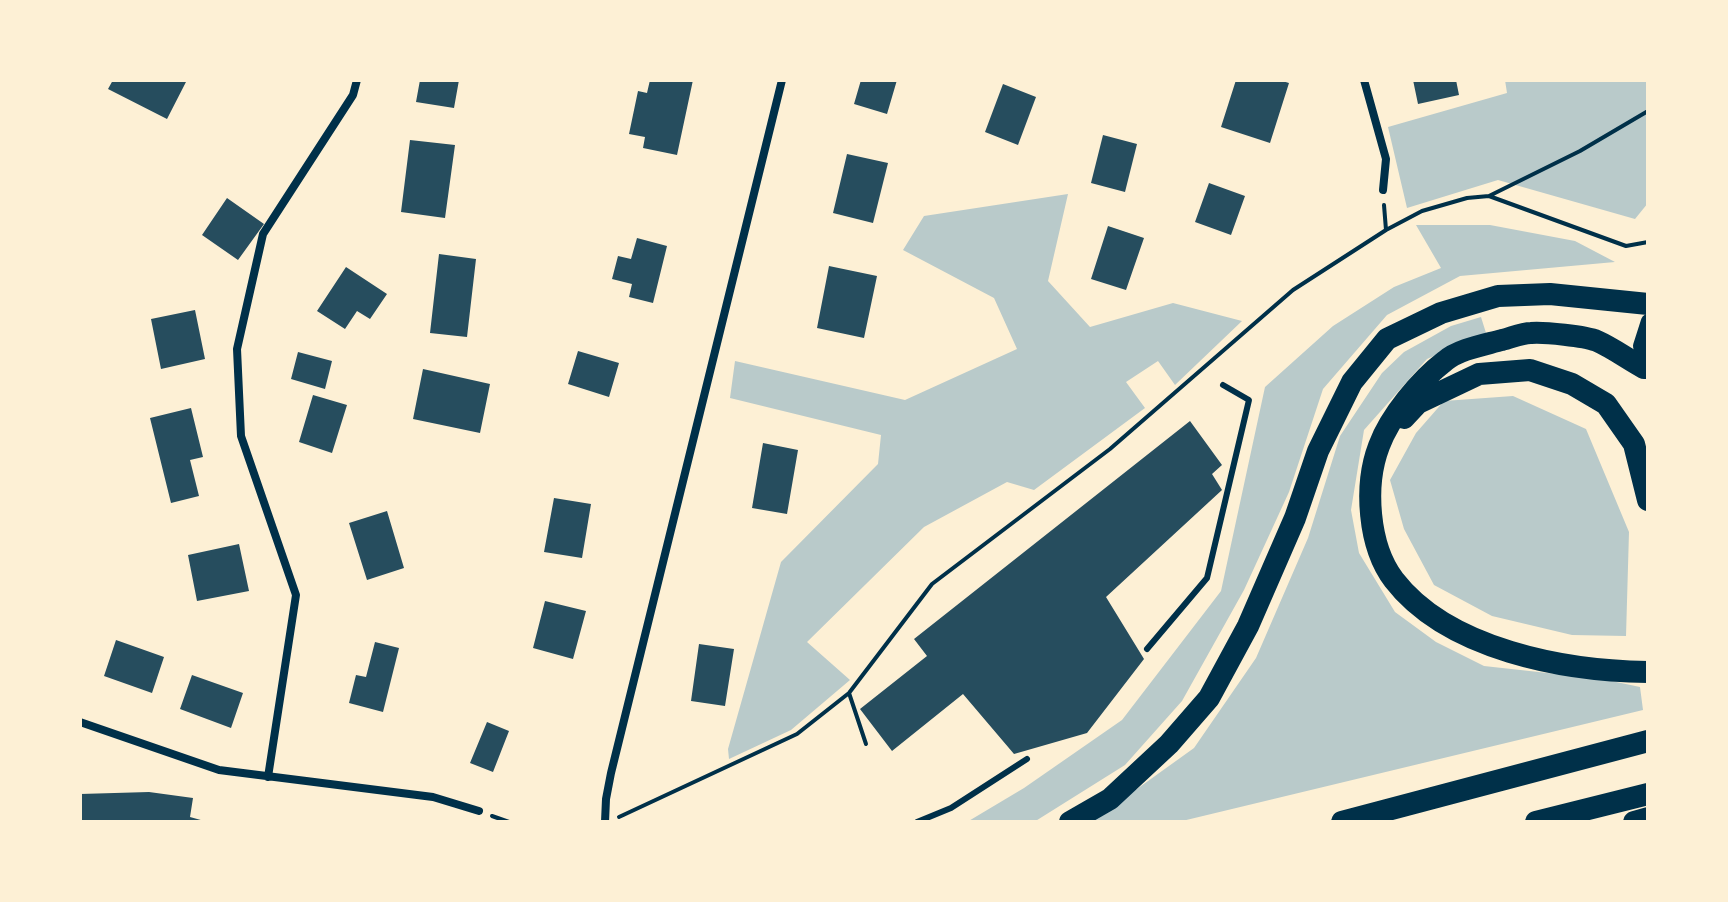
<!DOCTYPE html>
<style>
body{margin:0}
#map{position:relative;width:1728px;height:902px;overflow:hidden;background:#fdf0d5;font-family:"Alegreya Sans",sans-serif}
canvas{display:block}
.frame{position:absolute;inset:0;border:82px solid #fdf0d5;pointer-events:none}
</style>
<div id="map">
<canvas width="1728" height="902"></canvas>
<div class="frame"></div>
</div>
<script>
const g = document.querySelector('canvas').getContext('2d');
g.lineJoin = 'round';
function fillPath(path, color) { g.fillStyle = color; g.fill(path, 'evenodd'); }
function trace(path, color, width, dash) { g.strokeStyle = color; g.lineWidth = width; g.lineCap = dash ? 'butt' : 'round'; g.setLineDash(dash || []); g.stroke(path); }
const green = new Path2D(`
 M1505,80H1648V203L1635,219L1498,180L1407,208L1388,127L1507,93Z
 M1068,194L1048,281L1090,327L1173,303L1242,321L1175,385L1158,361L1126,382L1145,408L1034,490L1007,482L924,527L807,642L850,680L791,730L729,759L728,749L781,562L878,464L881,435L730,398L735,361L905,400L1017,349L994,298L903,250L924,216Z
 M1416,225H1490L1575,241L1615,262L1460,276L1387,315L1323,389L1289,492L1244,590L1182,701L1125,765L1034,822H967L1024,788L1122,720L1221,591L1265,387L1333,326L1394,287L1441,268Z
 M1481,317L1486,333L1427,359L1364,430L1351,510L1359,553L1395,612L1436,642L1484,666L1602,679L1640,687L1643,710L1178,822H1091L1194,748L1256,658L1308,538L1340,436L1382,373L1404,352L1451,326Z
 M1513,396L1586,429L1629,532L1626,636L1572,635L1492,616L1434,585L1404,529L1390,480L1416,433L1444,401Z`);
const building = new Path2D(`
 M113,80H187L167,119L108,89Z
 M420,80H459L454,108L416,102Z
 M650,80H693L677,155L643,148L645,137L629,134L638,91L647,93Z
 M861,80H897L887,114L854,104Z
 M1236,80H1279L1289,83L1270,143L1221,127Z
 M1413,80H1456L1459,95L1418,104Z
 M1003,84L1036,97L1018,145L985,132Z
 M1103,135L1137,144L1125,192L1091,183Z
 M410,140L455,145L445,218L401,212Z
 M847,154L888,163L873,223L833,213Z
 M1209,183L1245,196L1231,235L1195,222Z
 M227,198L264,224L238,260L202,235Z
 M1108,226L1144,238L1126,290L1091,279Z
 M637,238L667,246L653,303L629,297L632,284L612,279L618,256L631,259Z
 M439,254L476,259L467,337L430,333Z
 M829,266L877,276L864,338L817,328Z
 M346,267L387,294L370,319L357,311L345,329L317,311Z
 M195,310L205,359L161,369L151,319Z
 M578,351L619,363L609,397L568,384Z
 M298,352L332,361L325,389L291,379Z
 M423,369L490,384L480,433L413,419Z
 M313,395L347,405L332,453L299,442Z
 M191,408L203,457L190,460L199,496L171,503L150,418Z
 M1190,421L1222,465L1212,474L1222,490L1106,597L1144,659L1087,733L1014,754L963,694L892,751L860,709L927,656L914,639Z
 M763,443L798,450L787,514L752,508Z
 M554,498L591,504L582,558L544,552Z
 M387,511L404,568L367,580L349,523Z
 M239,544L249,591L197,601L188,555Z
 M545,601L586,611L573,659L533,648Z
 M116,640L164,657L152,693L104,676Z
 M375,642L399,648L383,712L349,703L356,675L366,677Z
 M699,644L734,649L725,706L691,701Z
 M192,675L243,693L231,728L180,709Z
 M487,722L509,731L493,772L470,763Z
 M149,792L193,798L190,817L208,822H80V794Z`);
const path = new Path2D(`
 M1489,196L1580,151L1648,111
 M1384,205L1386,230
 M849,693L866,744
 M492,816L509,822
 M619,817L797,734L849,693L932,584L1110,449L1293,290L1386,230L1422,211L1467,198L1489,196L1626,246L1648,242`);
const service = new Path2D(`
 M1147,649L1207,578L1249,400L1223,385
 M917,822L951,808L1027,759`);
const minor = new Path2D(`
 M1364,80L1386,159L1383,190
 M80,722L219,770L433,797L479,811
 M268,777L296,595L241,436L237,349L263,234L353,95L357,80
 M605,822L606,799L611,773L782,80`);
const tertiary = new Path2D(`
 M1645,370L1640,346L1648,321`);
const motorway = new Path2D(`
 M1644,368C1629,360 1613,348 1597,341C1585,336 1544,332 1531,333C1521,333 1511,338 1502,340C1484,345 1459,349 1445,361C1420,380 1390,416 1379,446C1364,485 1368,546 1394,580C1448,650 1565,671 1648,672
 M1404,418L1418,403L1479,374L1530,370L1572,384L1606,404L1634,444L1648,500
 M1070,822L1110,799L1169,744L1209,698L1248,626L1295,518L1318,451L1352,382L1387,339L1441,313L1498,296L1550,294L1648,304
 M1342,822L1648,741
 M1536,822L1648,794
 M1634,822L1648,818`);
fillPath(green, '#b9caca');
fillPath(building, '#264d5e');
trace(path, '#003049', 4);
trace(service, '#003049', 6);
trace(minor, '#003049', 8);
trace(tertiary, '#003049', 14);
trace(motorway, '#003049', 22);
</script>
